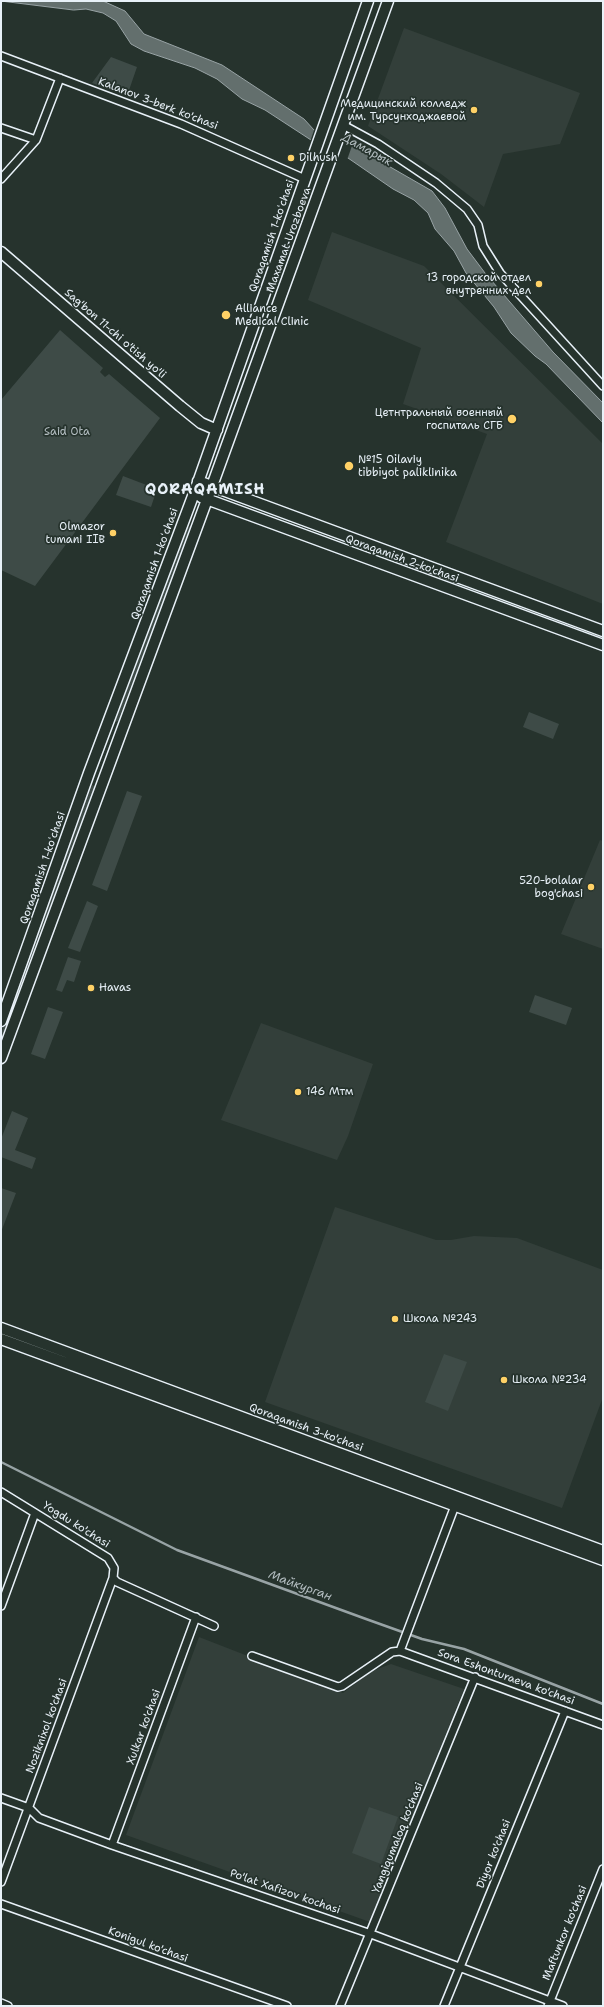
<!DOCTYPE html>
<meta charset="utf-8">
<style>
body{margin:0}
#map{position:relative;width:604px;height:2007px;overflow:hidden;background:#26332d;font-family:"Shantell Sans",sans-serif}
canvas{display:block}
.frame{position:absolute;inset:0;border:2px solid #e8f1f8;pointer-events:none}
</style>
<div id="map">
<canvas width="604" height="2007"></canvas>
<div class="frame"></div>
</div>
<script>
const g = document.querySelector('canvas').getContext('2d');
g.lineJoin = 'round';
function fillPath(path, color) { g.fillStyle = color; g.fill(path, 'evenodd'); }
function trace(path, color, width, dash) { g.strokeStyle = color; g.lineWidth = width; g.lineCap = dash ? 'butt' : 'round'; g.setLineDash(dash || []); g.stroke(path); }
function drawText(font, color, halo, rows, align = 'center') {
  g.font = font + ' "Shantell Sans",sans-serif'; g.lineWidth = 3.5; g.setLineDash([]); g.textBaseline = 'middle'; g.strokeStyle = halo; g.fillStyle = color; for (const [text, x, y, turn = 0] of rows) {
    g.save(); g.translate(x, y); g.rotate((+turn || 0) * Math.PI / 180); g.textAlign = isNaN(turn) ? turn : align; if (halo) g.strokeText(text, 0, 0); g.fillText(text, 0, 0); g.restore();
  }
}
const built = new Path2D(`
 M404,28L580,93L560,144L503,154L484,207L441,174L368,126Z
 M332,232L424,266L603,444V604L446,542L487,434L403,404L421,348L308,300Z
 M600,840L603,841V949L561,934Z
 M261,1023L373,1064L348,1136L337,1160L221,1120Z
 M335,1207L436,1240H451L474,1236L517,1238L603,1270V1397L562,1508L265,1402Z
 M199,1637L343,1693L372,1671L391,1664L464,1689L370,1922L126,1835Z`);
const green = new Path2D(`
 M111,57L137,67L127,96L92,83Z
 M60,330L103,368L100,372L105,377L109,374L160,418L35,586L1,570V400Z
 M123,476L157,489L151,507L116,495Z
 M192,525L118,721L115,722L187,528Z
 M529,712L559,724L553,739L523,727Z
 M92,785L95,787L1,1043V1033Z
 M127,791L142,796L107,891L92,885Z
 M87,901L98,906L80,952L68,948Z
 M68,957L81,961L74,982L67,980L62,992L56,990Z
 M535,995L572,1008L566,1025L529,1012Z
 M48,1007L63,1012L45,1059L31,1054Z
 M12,1111L28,1118L15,1150L36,1158L32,1169L1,1157V1139Z
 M1,1188L16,1193L1,1232Z
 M444,1354L467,1362L448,1411L425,1402Z
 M369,1807L398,1817L381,1864L352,1853Z`);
const water = new Path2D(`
 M1,1H103L125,11L144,34L222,65L304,119L314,130L352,145L432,191L445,208L467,249L485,273L553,352L603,403V423L546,364L535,356L511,333L494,307L466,273L454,251L435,229L428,213L414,200L393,189L348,158L311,140L265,110L242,99L217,79L195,68L144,51L131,44L116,21L103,13L86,9L74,10Z`);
const pier = new Path2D(`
 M315,127L353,143L347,160L310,142Z`);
const stream = new Path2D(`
 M1,1462L177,1550L366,1619L422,1639L464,1649L603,1704`);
const street = new Path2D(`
 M1,56L181,124L305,179
 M343,125L378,144L436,183L467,209L478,225L483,246L500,273L603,386
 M1,128L36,140
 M1,179L36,140L60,78
 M1,1492L108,1558L114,1568L113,1578L117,1582L214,1626
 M1,1606L35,1513
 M400,1651L456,1503
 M252,1656L338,1687L342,1686L392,1652L400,1651L603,1725
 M1,1798L29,1808L39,1818L112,1845L371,1934L563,2006
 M112,1845L196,1617
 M1,1882L113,1578
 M1,1904L287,2006
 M1,2003L8,2006
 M340,2006L475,1677
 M444,2006L565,1711
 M548,2006L603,1869`);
const secondary = new Path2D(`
 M1,252L180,406L201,423L217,430
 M198,481L603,631
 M201,497L603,645
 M1,1021L89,773L196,488L368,1
 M1,1058L212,486L388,1
 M1,1328L603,1551
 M1,1339L603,1560`);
const markers = [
 [474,110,4,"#ffd166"],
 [291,158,4,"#ffd166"],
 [539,284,4,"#ffd166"],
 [226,315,5,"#ffd166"],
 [512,419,5,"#ffd166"],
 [349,466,5,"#ffd166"],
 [113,533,4,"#ffd166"],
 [591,887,4,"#ffd166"],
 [91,988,4,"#ffd166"],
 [298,1092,4,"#ffd166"],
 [395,1319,4,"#ffd166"],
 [504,1380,4,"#ffd166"]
];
const streetNames = [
 ["Kalanov 3-berk ko'chasi",158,104,21],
 ["Qoraqamish 1-koʻchasi",272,236,-71],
 ["Maxamat Urozboeva",289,240,-70],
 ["Sag'bon 11-chi o'tish yo'li",115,334,41],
 ["Qoraqamish 2-ko'chasi",402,559,20],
 ["Qoraqamish 1-koʻchasi",155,564,-70],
 ["Qoraqamish 1-koʻchasi",43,868,-71],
 ["Qoraqamish 3-ko'chasi",306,1428,20],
 ["Yogdu ko'chasi",76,1525,32],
 ["Sora Eshonturaeva ko'chasi",506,1677,20],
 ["Noziknixol ko'chasi",47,1726,-70],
 ["Xulkar ko'chasi",144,1727,-70],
 ["Yangiqumaloq ko'chasi",398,1838,-68],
 ["Diyor ko'chasi",494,1854,-68],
 ["Po'lat Xafizov kochasi",285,1892,19],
 ["Maftunkor ko'chasi",565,1933,-68],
 ["Konigul ko'chasi",148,1945,20]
];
const poiNames = [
 ["Медицинский колледж",466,104,"right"],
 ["им. Турсунходжаевой",466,117,"right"],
 ["Dilhush",299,158],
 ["13 городской отдел",531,278,"right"],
 ["внутренних дел",531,291,"right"],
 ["Alliance",235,309],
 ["Medical Clinic",235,322],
 ["Цетнтральный военный",503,413,"right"],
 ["госпиталь СГБ",503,426,"right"],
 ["№15 Oilaviy",358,460],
 ["tibbiyot paliklinika",358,473],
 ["Olmazor",105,527,"right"],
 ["tumani IIB",105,540,"right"],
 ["520-bolalar",583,881,"right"],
 ["bog'chasi",583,894,"right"],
 ["Havas",99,988],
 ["146 Мтм",306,1092],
 ["Школа №243",403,1319],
 ["Школа №234",512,1380]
];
const parkNames = [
 ["Said Ota",67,432]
];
const waterNames = [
 ["Дамарык",367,150,29],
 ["Майкурган",300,1586,20]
];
const districtNames = [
 ["QORAQAMISH",205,490]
];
fillPath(built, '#333f3a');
fillPath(green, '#3e4b47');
fillPath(water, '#636f6d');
trace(water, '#98a3a5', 1);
fillPath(pier, '#26332d');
trace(stream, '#98a3a5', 2.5);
trace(street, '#e8f1f8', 10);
trace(secondary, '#e8f1f8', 13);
trace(street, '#26332d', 7);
trace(secondary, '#26332d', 10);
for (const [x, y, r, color] of markers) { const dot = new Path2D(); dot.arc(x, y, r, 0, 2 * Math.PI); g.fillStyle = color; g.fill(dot); trace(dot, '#26332d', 1.5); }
drawText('11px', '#e8f1f8', '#26332d', streetNames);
drawText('11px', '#e8f1f8', '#26332d', poiNames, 'left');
drawText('11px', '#b5bfc3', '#26332d', parkNames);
drawText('italic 12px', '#b3bdc0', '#26332d', waterNames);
g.letterSpacing = '1px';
drawText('bold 15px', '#e8f1f8', '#26332d', districtNames);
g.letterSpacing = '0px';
</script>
